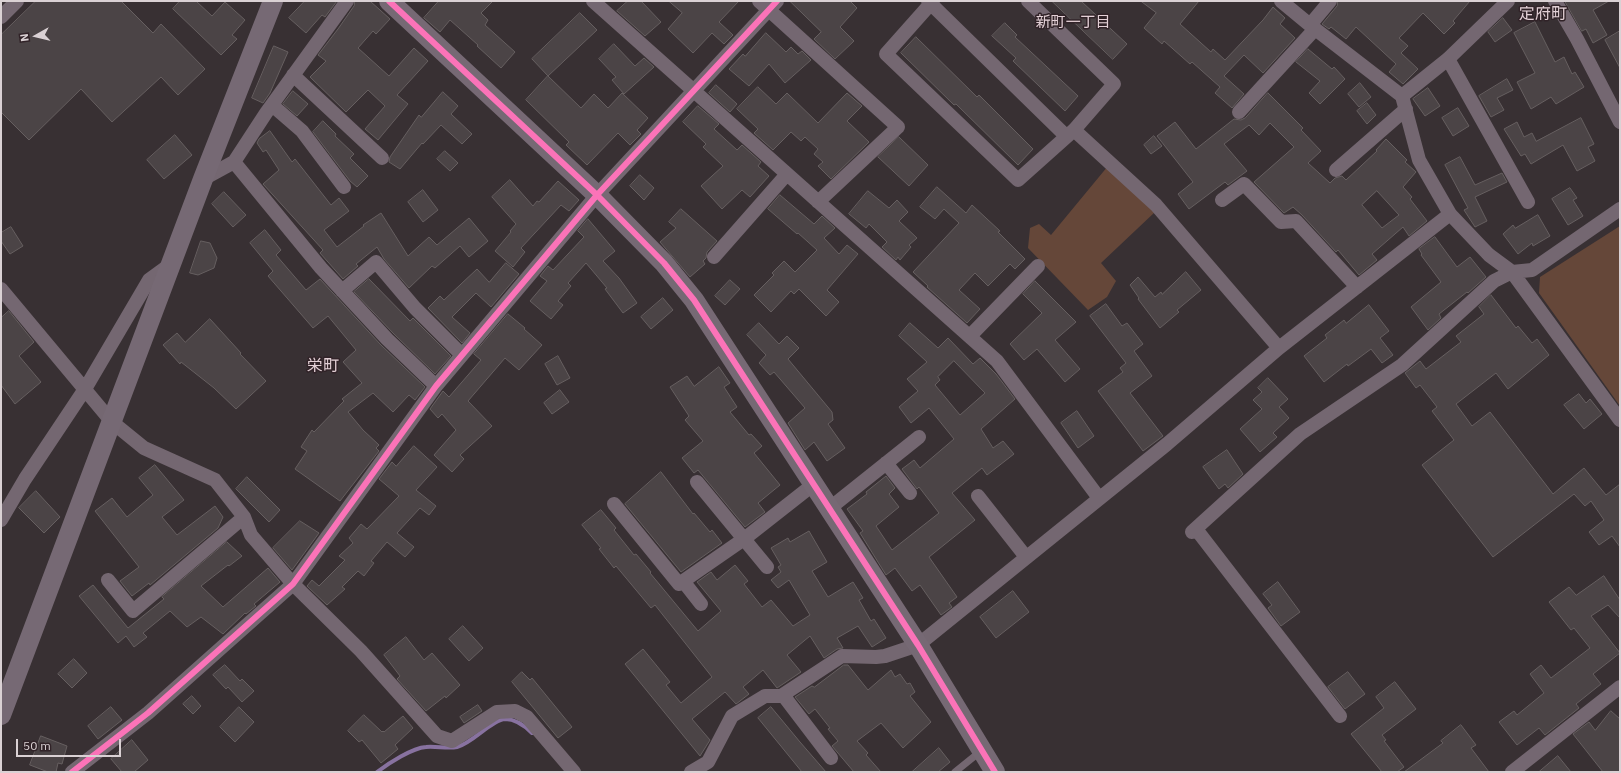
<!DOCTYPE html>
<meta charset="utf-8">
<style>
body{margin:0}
#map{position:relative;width:1621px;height:773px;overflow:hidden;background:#383033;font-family:"IBM Plex Sans",sans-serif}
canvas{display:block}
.frame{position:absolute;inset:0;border:2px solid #dad1d4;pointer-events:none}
.north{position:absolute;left:16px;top:16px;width:40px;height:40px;-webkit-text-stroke:3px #312328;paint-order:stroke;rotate:262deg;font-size:11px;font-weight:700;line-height:16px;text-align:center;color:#dad1d4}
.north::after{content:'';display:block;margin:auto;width:14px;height:18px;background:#dad1d4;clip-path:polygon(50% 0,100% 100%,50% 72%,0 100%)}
.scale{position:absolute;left:16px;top:739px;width:105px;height:18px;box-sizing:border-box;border:2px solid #dad1d4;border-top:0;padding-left:5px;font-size:12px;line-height:14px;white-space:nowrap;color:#dad1d4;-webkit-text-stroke:3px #312328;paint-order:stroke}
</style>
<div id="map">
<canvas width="1621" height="773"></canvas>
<div class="frame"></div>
<div class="north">N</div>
<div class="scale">50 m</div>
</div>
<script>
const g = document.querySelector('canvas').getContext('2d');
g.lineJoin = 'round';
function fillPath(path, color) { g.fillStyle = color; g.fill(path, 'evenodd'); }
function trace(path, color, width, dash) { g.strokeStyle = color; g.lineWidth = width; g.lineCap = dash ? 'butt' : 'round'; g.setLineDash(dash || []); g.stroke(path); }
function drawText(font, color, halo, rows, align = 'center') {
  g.font = font + ' "IBM Plex Sans","Noto Sans JP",sans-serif'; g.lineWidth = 3; g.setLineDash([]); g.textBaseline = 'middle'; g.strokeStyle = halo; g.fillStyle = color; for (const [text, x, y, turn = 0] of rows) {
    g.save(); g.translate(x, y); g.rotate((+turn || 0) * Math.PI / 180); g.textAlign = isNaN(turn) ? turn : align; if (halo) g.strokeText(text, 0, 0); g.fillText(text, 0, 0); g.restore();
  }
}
const green = new Path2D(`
 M1108,166L1155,212L1101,263L1116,281L1107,297L1088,310L1028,248L1030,228L1039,224L1051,235Z
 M1620,226V406L1539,293L1540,277Z`);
const stream = new Path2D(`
 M377,772C389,763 412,748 426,747C436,746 448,749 457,747C473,743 491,720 505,719C516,719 525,726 532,733`);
const building = new Path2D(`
 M36,1H121L153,33L161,24L205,69L178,95L161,77L112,122L81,89L29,140L1,112V35Z
 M180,1H196L212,16L225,2L245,20L232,35L237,39L221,55L173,9Z
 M305,1H337L325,17L322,15L306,33L289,18Z
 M355,1H370L390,19L376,34L373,31L358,48L389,76L414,48L428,61L397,95L408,104L378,140L365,129L385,106L368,90L346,112L310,77L326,61L318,55L338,29L354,6Z
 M439,1H493L481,13L488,20L485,25L515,52L501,68L477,46L478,45L450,20L440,32L424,18Z
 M628,1H641L661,22L645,36L617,11Z
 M669,1H739L719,22L733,35L724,44L712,33L693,53L668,29L682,13Z
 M790,1H850L857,8L840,27L854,41L835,59L814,39L821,32Z
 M1052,1H1081L1127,44L1113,59Z
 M1141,1H1199L1180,24L1211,52L1213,49L1225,60L1263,20L1273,7L1285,18L1280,24L1295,38L1263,73L1244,55L1224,76L1244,94L1232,108L1215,93L1220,87L1192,62L1190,64L1164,41L1162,44L1144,28L1156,13Z
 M1338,1H1470L1453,21L1455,23L1444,34L1423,13L1399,38L1408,46L1401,53L1418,69L1403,84L1389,72L1396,64L1356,27L1346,39L1331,27L1329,29L1322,24L1337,6Z
 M1565,1H1609L1593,10L1607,35L1593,43L1586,29L1582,31Z
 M580,13L597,30L548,76L532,59Z
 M1503,18L1512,30L1495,42L1488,32Z
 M1535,22L1555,62L1564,57L1572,74L1575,72L1584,87L1556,104L1551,97L1531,109L1517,82L1535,73L1514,33Z
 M1005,23L1017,35L1015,37L1078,96L1065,111L1013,61L1016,58L992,36Z
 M1620,31V68L1605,40Z
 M766,33L786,52L791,47L798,54L802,51L811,60L785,83L769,64L749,86L729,69L743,54L745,56Z
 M916,37L977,97L979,95L1033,149L1018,165L956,104L954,105L901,53Z
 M614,44L635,66L644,58L654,67L624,94L612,80L616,77L599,59Z
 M274,46L288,52L270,93L263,103L252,98Z
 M1308,49L1332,69L1334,67L1345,79L1320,104L1309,93L1320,81L1296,62Z
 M548,76L581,108L594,94L608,108L622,93L648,118L637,130L641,134L630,145L618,133L587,165L566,145L569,142L526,100Z
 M1507,79L1513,90L1497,98L1504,110L1491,117L1479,96Z
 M1360,83L1371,97L1359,107L1348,94Z
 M716,85L737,104L730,112L709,93Z
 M758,87L776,104L787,93L818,123L847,93L862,106L847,121L869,142L831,179L818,166L823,162L814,154L818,149L805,137L801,141L791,132L773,150L754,133L758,129L737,109Z
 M1428,88L1440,106L1425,116L1413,99Z
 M293,91L308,104L297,116L283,104Z
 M443,92L458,106L451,114L472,134L462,144L441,125L423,144L422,143L400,169L389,162L390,157L419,115L421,117Z
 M1268,93L1303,128L1301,130L1321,151L1308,163L1330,183L1335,178L1342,176L1346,180L1377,151L1376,150L1386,139L1407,160L1405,162L1416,172L1403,187L1412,197L1410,199L1427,221L1409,236L1403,227L1372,254L1377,260L1359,275L1338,250L1336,252L1302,215L1293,207L1284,213L1254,182L1294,147L1270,123L1259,135L1249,125L1224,144L1247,171L1228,185L1225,182L1189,209L1178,194L1193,182L1157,136L1175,122L1196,149L1234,119L1241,120L1245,118ZM1377,191L1399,215L1382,228L1362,205Z
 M1367,103L1376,115L1367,124L1357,111Z
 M698,106L719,124L714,129L737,150L742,145L761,162L758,166L769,176L750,197L742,190L722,209L701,186L723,166L703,147L706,144L683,122Z
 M1458,108L1469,126L1453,136L1442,118Z
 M1581,118L1594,144L1588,147L1595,161L1577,171L1563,145L1531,164L1525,154L1521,156L1504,129L1517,122L1524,137L1532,133L1536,141Z
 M323,121L336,134L335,136L354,154L350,158L368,176L357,187L350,181L313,132Z
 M270,131L292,162L295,159L331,205L339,198L349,211L324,230L337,247L364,226L363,225L381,213L408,256L429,237L437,245L469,218L488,241L469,257L460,246L435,268L432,266L409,288L384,259L377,247L356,264L358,266L343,279L320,253L323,250L263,184L279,170L266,150L263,152L257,143L259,139Z
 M175,135L192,155L164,179L147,160Z
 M1154,136L1162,146L1151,154L1144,145Z
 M899,137L928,165L909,186L878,157Z
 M445,151L458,163L450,171L437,159Z
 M1460,157L1475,185L1502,173L1507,182L1475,197L1487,221L1475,227L1464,210L1468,208L1445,165Z
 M640,175L654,188L644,200L630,186Z
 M510,180L533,206L537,201L539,202L558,181L579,200L569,211L561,205L521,248L525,252L513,267L495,251L511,232L510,231L516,224L492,197Z
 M937,187L966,213L972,205L1000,231L998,232L1025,259L1015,269L1010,264L988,286L975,273L959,290L980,309L967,323L927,287L928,286L913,272L959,223L944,209L935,219L920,207Z
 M1570,188L1577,198L1573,200L1583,216L1568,225L1552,199Z
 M423,190L438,210L423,222L408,202Z
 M868,191L889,208L897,200L908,212L899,221L917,238L909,245L911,247L900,260L898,257L896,260L882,247L887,242L869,224L866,228L849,214Z
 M224,192L246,215L233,227L212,204Z
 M780,195L814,224L822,216L835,228L824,238L839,254L847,245L858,254L827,290L839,302L826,316L799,289L794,294L791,291L771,312L754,295L774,275L772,273L784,261L795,272L817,250L798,233L797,234L768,209Z
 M681,209L717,241L707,252L706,258L703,261L705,264L690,277L660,242L676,228L669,222Z
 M1538,215L1550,236L1533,246L1532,243L1518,254L1503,234L1513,225L1515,228Z
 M588,219L615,251L603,261L619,278L637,303L623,313L605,289L607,288L586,263L568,283L571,286L558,301L563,305L551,319L530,301L547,281L540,276L548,266L553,270L584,237L578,231Z
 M11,227L23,246L10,254L1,241V233Z
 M265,230L281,250L276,255L306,290L320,279L381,345L425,387L415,400L409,395L393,412L373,393L348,412L363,430L379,445L376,448L379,451L340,501L295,469L307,451L301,447L312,430L314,432L344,401L342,399L362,383L343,362L356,350L328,316L313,328L268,276L273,271L250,243Z
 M1435,237L1457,267L1470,257L1486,277L1468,293L1467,292L1439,314L1441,318L1428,330L1411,307L1441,282L1421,255L1422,254L1419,249Z
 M201,241L210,243L217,258L214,268L198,275L190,273Z
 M506,263L519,274L491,307L476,293L452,317L470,333L462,343L428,308L440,296L444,300L477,269L489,282Z
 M1186,272L1201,290L1177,310L1179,312L1160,328L1138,299L1139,298L1130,285L1138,277L1155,297L1161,292L1162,294Z
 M369,279L410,321L413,318L451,356L435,374L393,333L354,292Z
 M730,280L740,289L725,305L715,296Z
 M1035,281L1076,322L1055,340L1080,369L1065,382L1037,349L1024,360L1010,344L1042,313L1023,294Z
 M1491,295L1516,328L1518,326L1532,343L1537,339L1549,355L1508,389L1496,373L1456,404L1472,426L1490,412L1553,494L1584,468L1606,495L1620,484V547L1612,536L1599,545L1589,532L1604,520L1591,501L1585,506L1574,494L1493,557L1422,465L1454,440L1432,411L1437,407L1420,385L1416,388L1405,373L1420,361L1426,369L1461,342L1456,336L1484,314L1479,307Z
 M663,298L673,310L651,329L641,317Z
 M1106,304L1122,326L1127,323L1143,344L1134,351L1152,376L1130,393L1163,436L1143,451L1098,391L1123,372L1120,368L1126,363L1090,316Z
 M1369,305L1389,331L1380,338L1393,355L1382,363L1371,349L1348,366L1347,364L1324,382L1304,356L1327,338L1325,335L1344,320L1346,323Z
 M9,311L34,342L19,356L41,382L15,404L1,385V318Z
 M508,314L525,328L524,329L542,345L519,370L505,358L468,401L492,426L460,455L464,459L452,472L434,455L456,430L442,414L438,418L430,409L443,391L449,397L481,360L474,354Z
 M210,319L241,353L240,354L266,381L236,409L214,388L181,362L180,364L163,345L177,333L185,342Z
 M759,323L779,344L787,336L799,348L788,359L832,412L833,420L828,424L845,448L827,461L814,442L805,450L788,423L805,408L774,372L770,375L759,363L766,355L747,335Z
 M910,323L938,348L948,338L973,364L980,358L996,374L1015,399L981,429L993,448L1003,441L1014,454L987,475L982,468L952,493L975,520L929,557L957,597L949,603L952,607L941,615L920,585L912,591L895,568L886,575L860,533L863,531L847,509L867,494L866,492L886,476L895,488L889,494L899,507L876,526L892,550L939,513L919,487L917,489L902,469L914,460L920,468L954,439L929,408L911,423L899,407L918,391L907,379L927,362L899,336ZM954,361L985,393L960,415L935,385L940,380L938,377Z
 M558,356L570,378L557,385L545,364Z
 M719,367L730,383L724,387L737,407L730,412L749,435L751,434L762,446L754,453L780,485L758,503L765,512L745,527L698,470L694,473L682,458L703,441L685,420L689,416L670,387L687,376L694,386Z
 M1268,378L1288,399L1279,407L1289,418L1273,433L1277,437L1260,452L1240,429L1262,409L1253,400L1262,392L1258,388Z
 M560,390L569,402L552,414L544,403Z
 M1579,394L1586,403L1590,399L1602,414L1584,429L1564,405Z
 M1077,411L1094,436L1078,448L1061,423Z
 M414,446L437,467L416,490L436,506L429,515L420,508L397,533L414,547L405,557L387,542L371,561L374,563L364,576L358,571L342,587L345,589L327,605L307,586L312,580L319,586L345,560L339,556L353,543L349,538L361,524L367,529L399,496L379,479L392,462L396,466Z
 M1227,450L1243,474L1228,488L1225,484L1219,489L1203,467Z
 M155,465L184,500L162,517L177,535L215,506L223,517L218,528L150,585L149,583L132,596L120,581L139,567L95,511L112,498L127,517L153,495L139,478Z
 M661,472L693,514L694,513L710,532L712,530L722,543L681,572L625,504Z
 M247,477L280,510L269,522L236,489Z
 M36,491L60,517L44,533L19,508Z
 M601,510L616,528L614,530L634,555L636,554L651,572L650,573L698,631L721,611L697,582L711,572L717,580L735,565L748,581L744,584L762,607L771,600L793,626L810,615L789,580L778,588L771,580L781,572L778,567L781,565L771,548L788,538L790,542L809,531L827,562L812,571L828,597L853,582L863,598L859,600L871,621L874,619L886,638L872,647L858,626L837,638L843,648L837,649L824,658L810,636L787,655L801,672L777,688L763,670L743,687L749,694L740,701L736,704L725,692L692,719L710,740L700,756L625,664L643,649L670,682L666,685L681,703L712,677L655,605L651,608L616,566L614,568L599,549L601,548L582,525Z
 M300,521L319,533L292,570L273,548Z
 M227,542L242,556L229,566L228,565L201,586L223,607L268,568L280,582L254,604L256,606L246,614L245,613L223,634L201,617L187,627L170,611L143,633L147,637L134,647L126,636L118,643L79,596L93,585L128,628L164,599L162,597Z
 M1604,576L1620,600V618L1608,605L1591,616L1620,653L1593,674L1601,684L1576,704L1579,708L1545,735L1539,728L1517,745L1499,722L1514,711L1517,715L1544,693L1530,674L1541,665L1551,678L1590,648L1574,628L1571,630L1549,602L1569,587L1576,595Z
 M1278,582L1300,612L1281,626L1268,608L1272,605L1263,594Z
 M1013,591L1029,612L996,638L980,617Z
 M463,626L483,648L469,661L449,639Z
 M406,637L424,660L432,653L460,685L446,698L445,696L426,711L397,679L400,676L384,655Z
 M74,659L87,673L72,688L58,674Z
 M225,665L240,681L242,679L254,691L242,702L228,687L226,689L213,675Z
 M844,665H848L868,690L891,670L895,677L900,674L907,684L910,683L915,692L910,696L931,722L903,748L881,723L857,741L868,753L866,755L881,772H854L832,746L838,741L828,729L830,728L815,709L809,714L795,697L812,686L814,687Z
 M522,672L530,680L532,678L572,727L558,738L512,682Z
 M1348,672L1365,694L1345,709L1328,687Z
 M1395,682L1416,709L1382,735L1386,740L1384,741L1404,767L1397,772H1382L1351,734L1384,708L1376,697Z
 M192,696L201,706L193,714L183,704Z
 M478,705L482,711L464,723L460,717Z
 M111,707L122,720L98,739L88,726Z
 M239,707L254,722L235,742L220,727Z
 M771,707L800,742L826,772H802L758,718Z
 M1611,711L1620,719V772H1603L1573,734L1589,722L1595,730Z
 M364,715L382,732L383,731L384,732L403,716L413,728L395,745L398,749L381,763L362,740L359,742L348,731Z
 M1461,725L1476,745L1471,748L1489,772H1404L1443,743L1441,741Z
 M41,736L67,746L62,764L58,763L56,772H48L30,765Z
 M132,740L148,760L134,772H122L111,759Z
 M939,748L950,762L938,772H912Z
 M1558,756L1571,772H1539Z`);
const lane = new Path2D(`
 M955,772L981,751`);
const street = new Path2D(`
 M593,1L997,361L1099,498
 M759,1L898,127L818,202
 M928,1L1066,136
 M933,1L886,54L1018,180L1074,130L1114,84L1028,1
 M1281,1L1310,25L1402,96L1419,160L1450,214L1489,255L1512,272L1620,420
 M1555,1L1577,39L1620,122
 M1,17L17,1
 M1310,25L1330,1
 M1448,59L1528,202
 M293,75L382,158
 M1402,96L1448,59L1508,1
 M272,105L302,131L344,187
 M1239,112L1315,29
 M1074,130L1156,205L1279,348
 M234,162L321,268L387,339L436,386
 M1336,170L1406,109
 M203,179L234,162L266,113L347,1
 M1222,200L1244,184L1281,222L1296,221L1357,287
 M714,257L787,174
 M1,289L112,422L144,448L215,480L244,517L251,535L293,584L361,651L437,736L452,741L497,712L515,711L527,717L574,772
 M342,291L376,262L415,308L462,355
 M970,336L1038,266
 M886,463L910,493
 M697,482L767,567
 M978,496L1026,557
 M614,504L679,584L744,539L814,484
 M830,508L919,437
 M1,520L25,479L85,389L149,280L171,264
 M1196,529L1340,716
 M1192,532L1300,434L1402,365L1494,281L1512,272L1532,270L1620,209
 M108,580L133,611L244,517
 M683,581L701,604
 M783,695L831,758
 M72,772L148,713L293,584L436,386L597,195L777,1
 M691,772L708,762L732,716L765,696H781L842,656L876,657L885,656L918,645L1167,444L1279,348L1450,214
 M1512,772L1620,687`);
const secondary = new Path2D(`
 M389,1L597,195L664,263L694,300L918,645L995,772
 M1,715L203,179L273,1`);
const cycleway = new Path2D(`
 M389,1L597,195L664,263L694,300L918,645L995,772
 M72,772L148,713L293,584L436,386L597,195L777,1`);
const neighbourhoodNames = [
 ["新町一丁目",1073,23]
];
const quarterNames = [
 ["定府町",1543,14],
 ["栄町",323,366]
];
fillPath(green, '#654739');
trace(stream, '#8872a0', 4);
fillPath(building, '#4b4446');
trace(building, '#665f60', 1);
trace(lane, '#746771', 7);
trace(street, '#746771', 14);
trace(secondary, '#766974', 20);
trace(cycleway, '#fb73b8', 6);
drawText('15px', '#e3d0d6', '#312328', neighbourhoodNames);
drawText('16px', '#e3d0d6', '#312328', quarterNames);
</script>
